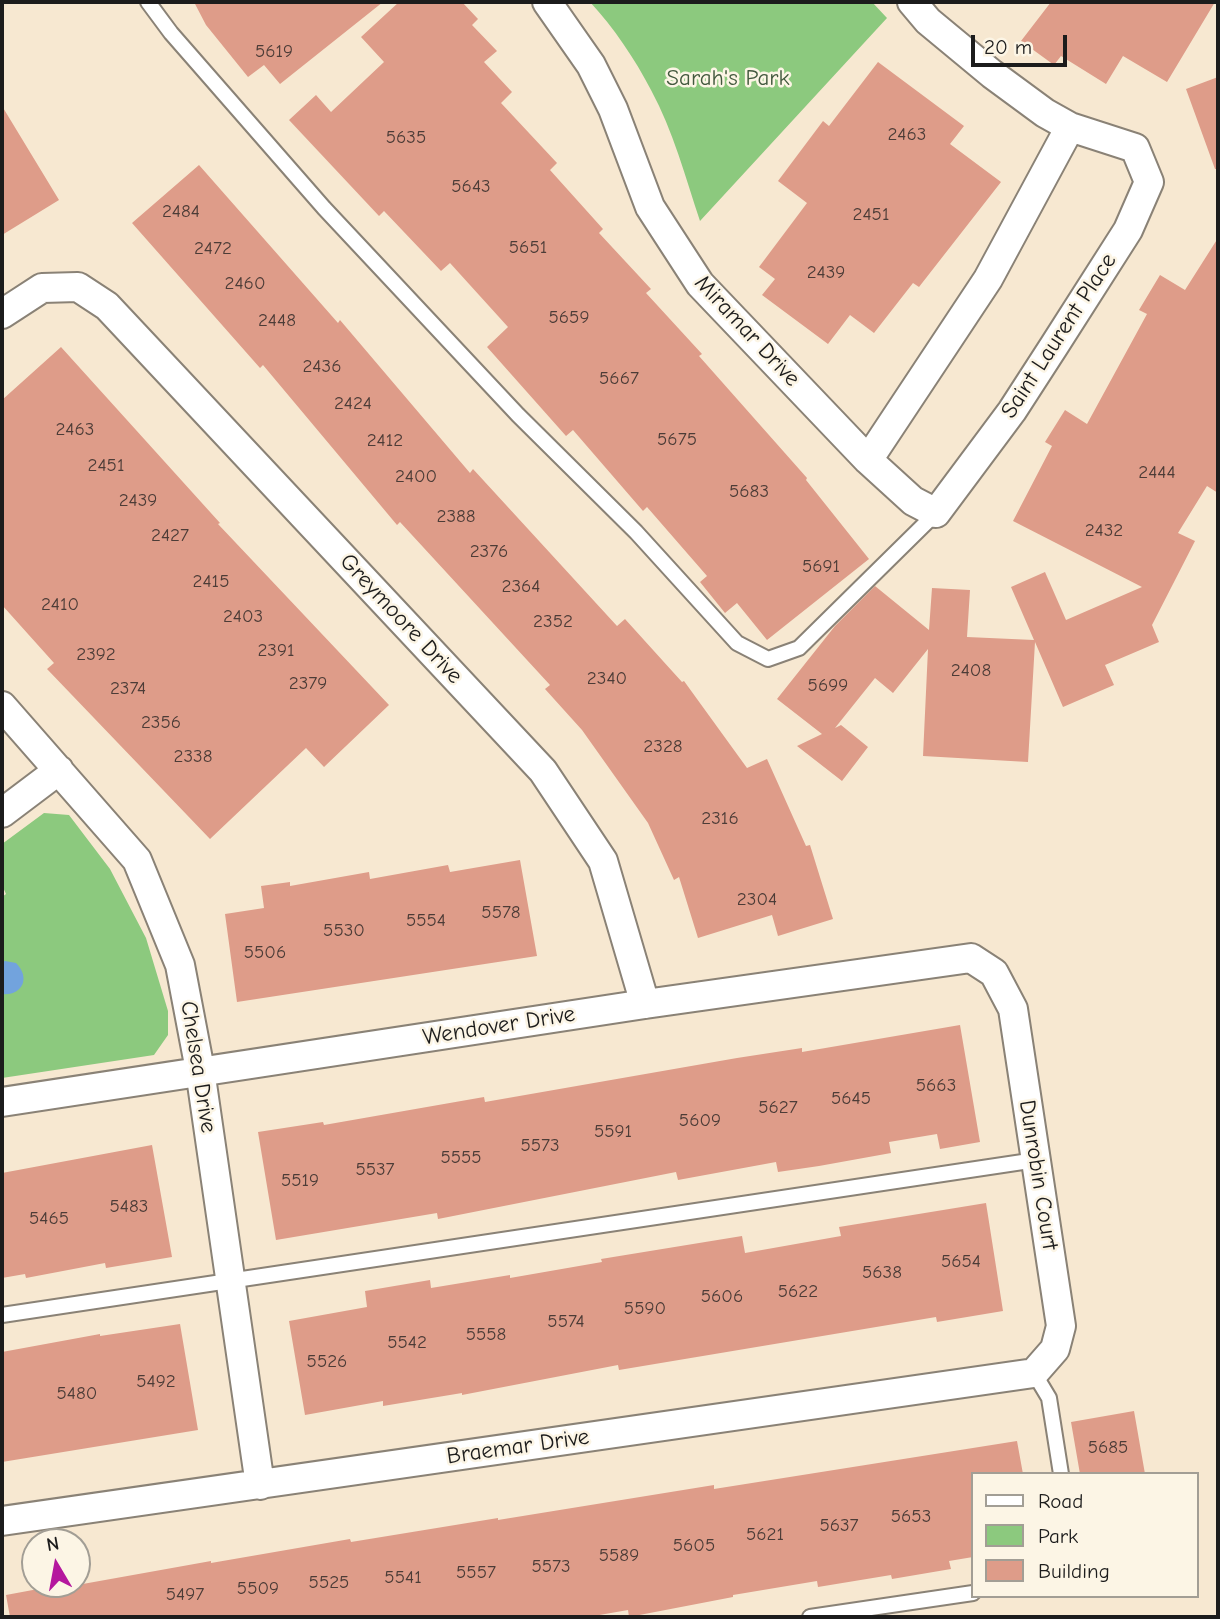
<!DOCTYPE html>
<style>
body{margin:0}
#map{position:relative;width:1220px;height:1619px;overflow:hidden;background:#f7e8d1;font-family:"Comic Neue",sans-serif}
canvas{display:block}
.frame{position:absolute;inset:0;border:4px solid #1c1c1c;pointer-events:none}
.legend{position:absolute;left:971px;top:1472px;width:228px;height:126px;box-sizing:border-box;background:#fcf5e5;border:2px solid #a29e95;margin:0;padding:9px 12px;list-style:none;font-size:21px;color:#1c1c1c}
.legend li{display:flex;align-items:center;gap:14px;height:35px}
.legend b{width:35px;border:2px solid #a29e95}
.north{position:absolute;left:21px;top:1528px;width:70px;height:70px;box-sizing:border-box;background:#fcf5e5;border:2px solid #a29e95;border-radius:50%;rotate:350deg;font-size:19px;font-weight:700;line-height:28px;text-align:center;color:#1c1c1c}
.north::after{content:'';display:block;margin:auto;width:24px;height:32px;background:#b5179e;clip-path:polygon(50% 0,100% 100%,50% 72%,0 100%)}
.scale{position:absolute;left:971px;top:35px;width:96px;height:32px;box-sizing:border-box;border:4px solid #1c1c1c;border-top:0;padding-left:9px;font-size:21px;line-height:24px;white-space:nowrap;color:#1c1c1c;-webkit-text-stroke:5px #fcf5e5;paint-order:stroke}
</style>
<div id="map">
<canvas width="1220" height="1619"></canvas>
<div class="frame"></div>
<ul class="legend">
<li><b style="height:9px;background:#fff"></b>Road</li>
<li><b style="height:19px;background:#8cc97e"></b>Park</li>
<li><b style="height:19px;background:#de9c89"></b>Building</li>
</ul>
<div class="north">N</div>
<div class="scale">20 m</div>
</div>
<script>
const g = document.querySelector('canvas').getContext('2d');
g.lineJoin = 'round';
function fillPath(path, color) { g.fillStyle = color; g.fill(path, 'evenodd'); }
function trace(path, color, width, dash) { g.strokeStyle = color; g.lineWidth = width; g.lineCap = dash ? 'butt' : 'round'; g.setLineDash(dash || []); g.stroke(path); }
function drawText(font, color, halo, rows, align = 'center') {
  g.font = font + ' "Comic Neue",sans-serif'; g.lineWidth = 5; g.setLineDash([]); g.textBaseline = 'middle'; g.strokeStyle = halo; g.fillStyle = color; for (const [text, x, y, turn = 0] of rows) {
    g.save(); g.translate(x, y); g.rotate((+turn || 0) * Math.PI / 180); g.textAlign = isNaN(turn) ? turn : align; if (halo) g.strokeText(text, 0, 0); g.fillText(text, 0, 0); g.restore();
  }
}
const green = new Path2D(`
 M590,2H872L887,18L700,221C686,179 673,130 651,90C635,59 614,28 590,2Z
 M44,813L69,815L110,869L146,938L168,1011V1035L154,1055L2,1078V897L6,894L2,885V844Z`);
const water = new Path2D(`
 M5,961L16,963C31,978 22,996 2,994V962Z`);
const building = new Path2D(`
 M194,2H383L280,84L264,65L248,77L206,25Z
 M399,2H462L478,19L472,25L497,51L484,62L512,92L501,103L557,163L550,170L603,229L599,233L651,289L646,293L702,354L699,356L807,478L806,480L869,559L767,640L737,603L725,613L700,582L707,576L647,507L643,511L573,430L566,436L487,347L508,327L450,263L441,271L384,211L379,216L289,120L316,95L331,112L384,62L361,37Z
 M1051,2H1215L1167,82L1123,56L1106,84L1061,56L1054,65L1021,41Z
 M878,62L964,126L950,144L1001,182L919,287L913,283L874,333L850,315L828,344L762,295L775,279L759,267L807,203L778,181L823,121L829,126Z
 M1218,77V169H1215L1186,89Z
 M2,106L59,200L2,235Z
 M199,165L338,323L340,320L470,473L473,469L617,626L625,619L682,682L684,681L747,768L767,759L806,846L810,845L833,919L778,936L772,915L698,938L679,877L674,880L648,823L582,730L545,689L550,685L400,522L397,525L263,365L260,368L132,223Z
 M1218,238V493L1207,486L1178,533L1195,541L1152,625L1159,642L1105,665L1114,685L1063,707L1035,642L1028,762L923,756L928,649L893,693L875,678L835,728L841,725L868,747L842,781L797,746L822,734L777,699L835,626L875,586L929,630L932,588L970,590L967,637L1034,640L1011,587L1045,572L1066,620L1142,587L1013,521L1052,446L1045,442L1065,410L1087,424L1147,314L1139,310L1160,275L1185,290Z
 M61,347L220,523L218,524L389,705L324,767L306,748L210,839L47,669L54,663L2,605V400Z
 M520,860L537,956L237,1002L225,914L264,908L261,886L290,882V886L369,872L370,879L448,865L450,872Z
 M960,1025L980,1142L940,1149L937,1134L889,1142L891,1153L819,1166L778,1172L776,1162L678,1180L676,1172L438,1219L437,1213L276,1240L258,1132L323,1122L324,1125L484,1097L485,1102L737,1058L802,1048V1052Z
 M152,1145L172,1257L106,1268L105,1263L26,1278L25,1274L2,1278V1173Z
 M986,1203L1003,1311L937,1322L936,1317L619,1370L618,1365L462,1395V1393L383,1406V1401L305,1415L289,1321L367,1307L365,1291L430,1280L431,1288L510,1275V1278L602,1262L601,1259L742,1236L745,1253L841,1236L839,1227Z
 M180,1324L198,1430L2,1462V1352L100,1334V1336Z
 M1134,1411L1145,1474H1080L1071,1422Z
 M1017,1441L1023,1474H973V1557L949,1561L951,1569L892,1579L891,1575L818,1587L817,1581L733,1595V1597L629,1617L628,1610L588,1617H10L6,1595L65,1584L66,1587L211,1561V1563L350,1539L351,1542L498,1518V1520L714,1485V1489Z`);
const service = new Path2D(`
 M148,2L171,33L324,208L518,415L636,532L737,643L768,659L799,648L936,513
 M2,1315L1036,1160
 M1034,1373L1049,1398L1061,1474
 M810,1617L973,1593`);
const minor = new Path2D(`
 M547,2L591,65L613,109L650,207L700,284L868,460L913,501L936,513L1012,411L1054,346L1128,230L1149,182L1135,148L1070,127L1045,113L992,74L928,21L912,2
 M2,314L42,288L78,287L107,306L543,771L603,861L645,1004
 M868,460L988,279L1070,127
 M2,706L137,860L180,965L200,1070L260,1485
 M2,813L59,770
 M2,1102L645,1004L971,958L994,973L1013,1009L1061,1326L1055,1349L1034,1373L2,1521`);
const numberNames = [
 ["5619",274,52],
 ["2463",907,135],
 ["5635",406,138],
 ["5643",471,187],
 ["2484",181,212],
 ["2451",871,215],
 ["5651",528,248],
 ["2472",213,249],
 ["2439",826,273],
 ["2460",245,284],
 ["5659",569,318],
 ["2448",277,321],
 ["2436",322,367],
 ["5667",619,379],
 ["2424",353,404],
 ["2463",75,430],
 ["5675",677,440],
 ["2412",385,441],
 ["2451",106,466],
 ["2444",1157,473],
 ["2400",416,477],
 ["5683",749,492],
 ["2439",138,501],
 ["2388",456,517],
 ["2432",1104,531],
 ["2427",170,536],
 ["2376",489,552],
 ["5691",821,567],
 ["2415",211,582],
 ["2364",521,587],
 ["2410",60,605],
 ["2403",243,617],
 ["2352",553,622],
 ["2391",276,651],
 ["2392",96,655],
 ["2408",971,671],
 ["2340",607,679],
 ["2379",308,684],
 ["5699",828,686],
 ["2374",128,689],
 ["2356",161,723],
 ["2328",663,747],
 ["2338",193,757],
 ["2316",720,819],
 ["2304",757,900],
 ["5578",501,913],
 ["5554",426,921],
 ["5530",344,931],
 ["5506",265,953],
 ["5663",936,1086],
 ["5645",851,1099],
 ["5627",778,1108],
 ["5609",700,1121],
 ["5591",613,1132],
 ["5573",540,1146],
 ["5555",461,1158],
 ["5537",375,1170],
 ["5519",300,1181],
 ["5483",129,1207],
 ["5465",49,1219],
 ["5654",961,1262],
 ["5638",882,1273],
 ["5622",798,1292],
 ["5606",722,1297],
 ["5590",645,1309],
 ["5574",566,1322],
 ["5558",486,1335],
 ["5542",407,1343],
 ["5526",327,1362],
 ["5492",156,1382],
 ["5480",77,1394],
 ["5685",1108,1448],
 ["5653",911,1517],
 ["5637",839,1526],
 ["5621",765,1535],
 ["5605",694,1546],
 ["5589",619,1556],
 ["5573",551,1567],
 ["5557",476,1573],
 ["5541",403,1578],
 ["5525",329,1583],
 ["5509",258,1589],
 ["5497",185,1595]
];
const parkNames = [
 ["Sarah's Park",728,78]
];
const streetNames = [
 ["Miramar Drive",747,331,47],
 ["Saint Laurent Place",1059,336,-57],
 ["Greymoore Drive",401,619,47],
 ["Wendover Drive",499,1026,-9],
 ["Chelsea Drive",198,1067,81],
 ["Dunrobin Court",1038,1175,81],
 ["Braemar Drive",518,1447,-8]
];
fillPath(green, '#8cc97e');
fillPath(water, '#72a3dd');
fillPath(building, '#de9c89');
trace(service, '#8a8276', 18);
trace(minor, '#8a8276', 32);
trace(service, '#fff', 14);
trace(minor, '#fff', 28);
drawText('19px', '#4c3c37', null, numberNames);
drawText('23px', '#43593e', '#fcf5e5', parkNames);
drawText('23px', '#1c1c1c', '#fcf5e5', streetNames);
</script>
